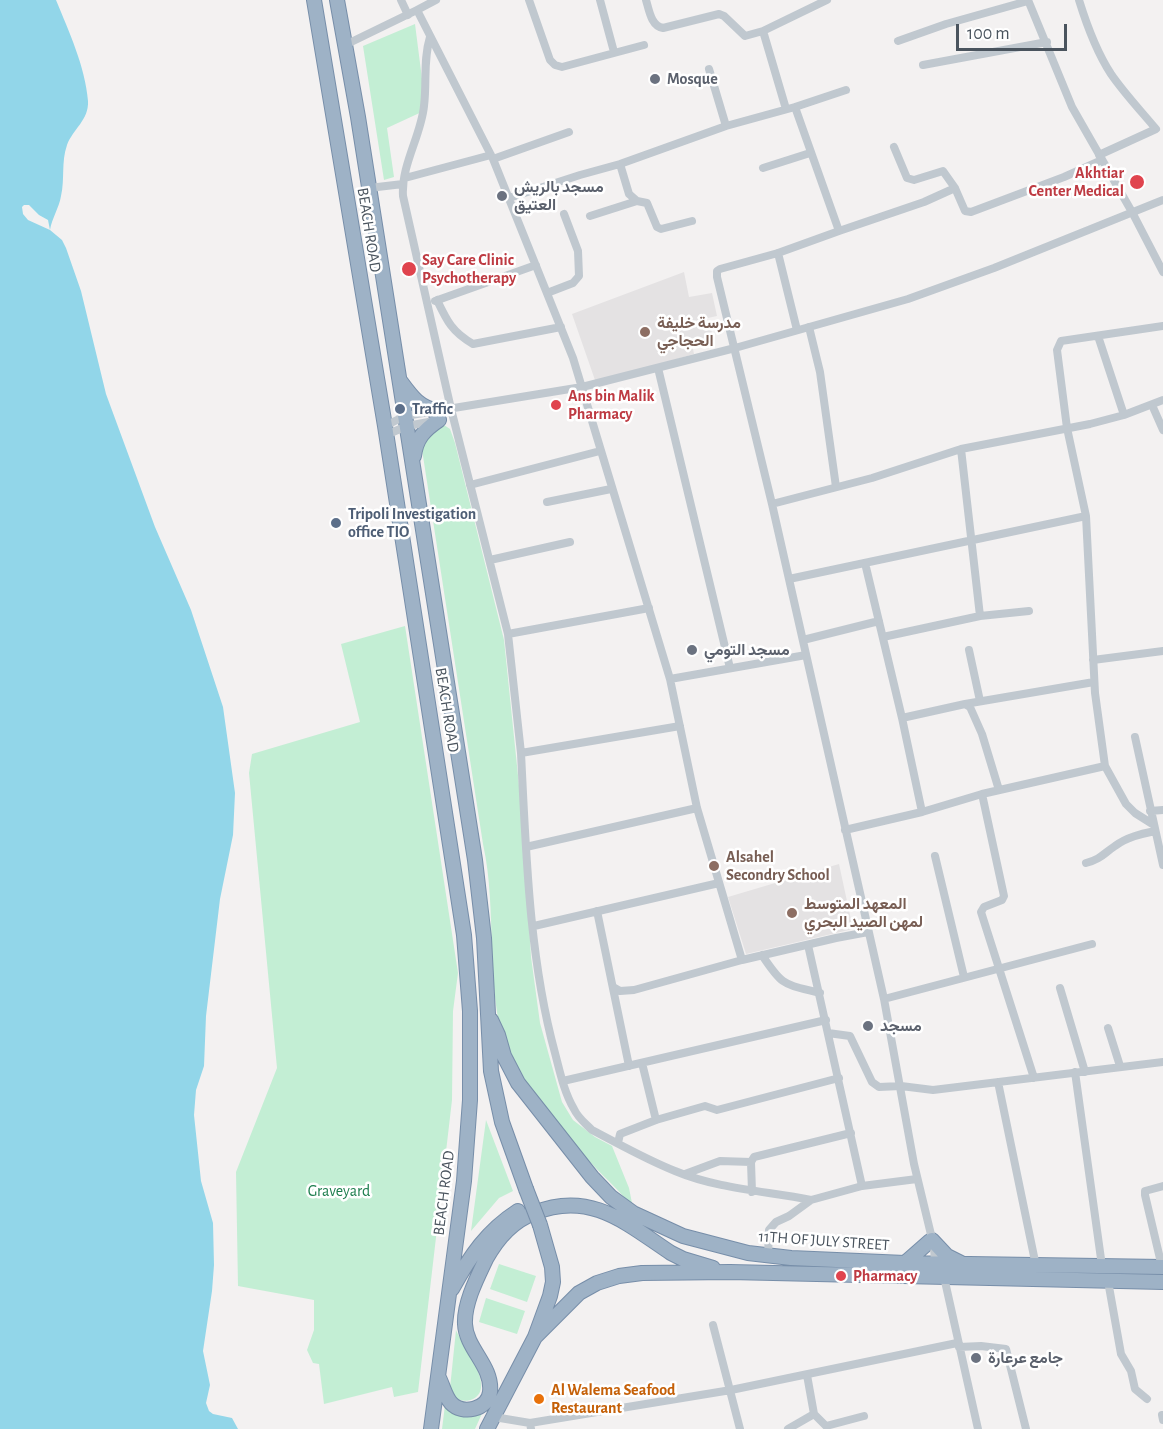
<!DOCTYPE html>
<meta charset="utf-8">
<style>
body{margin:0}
#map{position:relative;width:1163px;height:1429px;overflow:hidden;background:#f3f1f1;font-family:"Alegreya Sans",sans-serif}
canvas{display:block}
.scale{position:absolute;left:956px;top:24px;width:111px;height:27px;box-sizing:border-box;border:3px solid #4a545e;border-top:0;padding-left:8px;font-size:18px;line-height:21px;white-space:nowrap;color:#4a545e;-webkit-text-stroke:4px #fff;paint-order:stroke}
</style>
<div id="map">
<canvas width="1163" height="1429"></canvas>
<div class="scale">100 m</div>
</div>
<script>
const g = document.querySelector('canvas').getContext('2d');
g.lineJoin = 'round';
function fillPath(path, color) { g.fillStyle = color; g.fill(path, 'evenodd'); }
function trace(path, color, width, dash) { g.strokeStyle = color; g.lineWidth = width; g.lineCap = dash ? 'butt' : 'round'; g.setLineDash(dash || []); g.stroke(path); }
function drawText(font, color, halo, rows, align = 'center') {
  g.font = font + ' "Alegreya Sans",Vazirmatn,sans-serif'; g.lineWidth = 5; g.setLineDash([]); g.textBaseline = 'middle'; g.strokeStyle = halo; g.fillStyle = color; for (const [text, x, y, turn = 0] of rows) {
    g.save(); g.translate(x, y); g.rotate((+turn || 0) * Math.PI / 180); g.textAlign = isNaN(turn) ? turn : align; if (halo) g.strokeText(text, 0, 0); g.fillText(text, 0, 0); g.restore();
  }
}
const education = new Path2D(`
 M684,272L689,297L712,293L717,316L694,321L695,325L710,322L713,340L692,344L694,354L596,383L572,314Z
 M839,864L853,929L746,954L728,897Z`);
const green = new Path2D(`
 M415,24L426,110L387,128L394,177L384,180L363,46Z
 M444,425L450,429L455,443L504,640L523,824L531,957L540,1023L562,1102L573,1120L595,1137L612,1146L629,1188L633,1208C621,1192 606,1179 593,1165C575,1146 559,1124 543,1105C530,1089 514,1072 507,1052C484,988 498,911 483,844L421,443L436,427Z
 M405,626L458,973L453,1011L452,1100L418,1392L394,1397L392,1387L324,1404L319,1364L313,1363L307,1350L314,1330V1300L238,1286L236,1172L277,1068L249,773L252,754L360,722L341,644Z
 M486,1120L513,1191L499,1198L471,1231Z
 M499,1264L536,1276L527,1302L490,1289Z
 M486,1298L525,1311L517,1334L479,1322Z
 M456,1330C462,1345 497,1388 473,1399C467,1402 461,1401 455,1398L450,1388Z
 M445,1405L484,1409L475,1429H442Z`);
const water = new Path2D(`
 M0,0H56C69,32 85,66 88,101C89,120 73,129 67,145C61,162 65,179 61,196C59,208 52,218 50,230L62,240L66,248L81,291L106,394L155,527L191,610L223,707L235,793L233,835L220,899L206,1016L204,1066L196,1090L194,1115L201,1181L213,1223L214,1265L212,1291L203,1351L210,1385L206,1403L209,1411L213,1414L232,1418L238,1429H0Z`);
const pier = new Path2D(`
 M24,205H29L39,215L48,220L50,230L28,220L23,214L22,207Z`);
const minor = new Path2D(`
 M401,0L408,15
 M529,0L550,60L555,65L562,67L644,45
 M600,0L614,52
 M646,0C649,10 651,26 663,28L719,14L724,16L745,36L763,31
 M1028,0L1072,107L1132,212L1163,272
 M1079,0C1087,26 1096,51 1111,74C1124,93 1141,111 1156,129L1099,155
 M417,10L436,0
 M430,37C423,60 427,82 424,106C421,136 401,165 403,196L451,409L508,634L521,753L680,726
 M898,41L946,24L1028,1
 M345,45L417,10L493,159L573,358L670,679L697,808L742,960L836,938L868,932
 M923,65L1047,42
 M709,69L726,126
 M795,107L846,90
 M786,109L763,31L827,0
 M493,159L569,132
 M620,164L629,194L637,201L647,203L657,227L661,229L692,221
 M763,168L810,153
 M405,178L491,155
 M369,188L403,184
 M955,188L965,211L971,212L1064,177L1102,160
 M509,198L580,175L620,164L726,126L795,107L839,231L778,253L720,269L717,271V277L772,504L884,999L914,1164L934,1247L935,1263
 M590,216L637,201
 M839,231L924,202L955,188L943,171L914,180L907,178L894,147
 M778,253L797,330
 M547,293L573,283L579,276L578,251L564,214
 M437,300C447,321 452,332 473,344L561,327
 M435,301L536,265
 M809,327L820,372L836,487
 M1098,336L1124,415
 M658,368L730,668
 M1152,405L1163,430
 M385,426L405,416L582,387L735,348L908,299L994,268L1163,200
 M386,435L407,426L434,421
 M470,485L600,451
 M547,502L611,489
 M772,504L872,478L961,449L1090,424L1124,415L1163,400
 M490,560L570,542
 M865,563L902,718L965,704L970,707L982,734L999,790
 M789,579L1086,516
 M980,616L1029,611
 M508,634L649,608
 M883,637L980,616L961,449
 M803,640L879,621
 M969,650L980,701
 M1093,660L1163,651
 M670,679L806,655
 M965,704L1094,682
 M902,718L922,812
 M1135,737L1163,865
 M521,753C526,852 529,958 555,1053C560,1072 564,1092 574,1109C578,1118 585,1123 592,1130C619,1144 647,1160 675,1171C718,1189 766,1191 811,1200
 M982,794L1004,896L1002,900L984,907L981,912L1034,1078
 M1150,811L1163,810
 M1154,825L1135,813L1126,804L1105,766L1095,693L1086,516L1067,428L1057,350L1061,341L1163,326
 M845,830L922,812L982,794L1105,766
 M526,847L697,808
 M935,856L964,977
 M1086,863C1101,859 1103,854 1115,846C1127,837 1141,834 1155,831
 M597,911L629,1066
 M534,926L719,883
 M762,955C783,987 784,984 820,993
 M613,987L620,991L634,990L742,960
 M1060,988L1085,1072
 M884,999L1092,944
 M1108,1028L1120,1066
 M828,1033L850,1036L872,1082L879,1087L901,1086L933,1090L1163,1062
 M642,1063L656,1120
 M1075,1072L1102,1266
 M563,1081L826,1020
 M998,1082L1036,1266
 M618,1143L620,1134L656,1120L705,1106L717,1110L839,1078
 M685,1174L720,1161L751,1162
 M862,1186L917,1179
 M752,1192L751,1162L754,1157L851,1133
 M768,1256L769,1230L776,1222L789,1216L811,1200L862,1186L808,945
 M1162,1267L1145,1195V1191L1163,1186
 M944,1277L978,1429
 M1108,1281L1121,1354L1131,1371L1135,1389L1147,1399
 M713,1325L740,1429
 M959,1347L981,1346L1006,1349L1026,1429
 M807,1375L814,1414L826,1426L864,1416
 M1162,1415L1163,1420
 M494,1417L530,1423L531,1429
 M530,1423L731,1390L957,1343
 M788,1429L814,1414`);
const trunk = new Path2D(`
 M314,0L385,426L464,935L470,1011V1100L464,1181L431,1429
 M337,0L358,117L475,860L484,938L491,1071L502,1122L526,1189
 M401,382C412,397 419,407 438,411
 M414,456C416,439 424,430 439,420
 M491,1020L498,1035L504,1056L518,1083L592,1177L611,1197L633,1213L683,1236L748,1253L791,1258L905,1263L1163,1267
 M932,1240L947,1256L961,1263
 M905,1263L930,1241
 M452,1289C470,1256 487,1231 518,1211
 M535,1337L579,1293L597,1283L619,1276L642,1273L730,1272L1163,1282
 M439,1378C443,1386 445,1396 451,1403C462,1415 488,1410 490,1392C493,1366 466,1349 465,1324C464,1303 477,1278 486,1259C497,1239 513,1221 534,1213C590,1190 626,1223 671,1253L683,1259L713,1268
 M487,1429L535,1337L550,1296L553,1282L552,1267L540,1225`);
const trunkBridge = new Path2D(`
 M526,1189L540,1225`);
const markers = [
 [655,79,6,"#6b7280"],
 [1137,182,8,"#e0444e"],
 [502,196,6,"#6b7280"],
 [409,269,8,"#e0444e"],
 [645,332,6,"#8d6e63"],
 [556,405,6,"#e0444e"],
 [400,409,6,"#5c6f8a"],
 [336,523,6,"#5c6f8a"],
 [692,650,6,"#6b7280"],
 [714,866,6,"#8d6e63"],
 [792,913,6,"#8d6e63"],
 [868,1026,6,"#6b7280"],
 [841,1276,6,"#e0444e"],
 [976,1358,6,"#6b7280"],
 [539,1399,6,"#e8710a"]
];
const worshipNames = [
 ["Mosque",667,79],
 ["مسجد بالريش",514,187],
 ["العتيق",514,205],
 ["مسجد التومي",704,650],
 ["مسجد",880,1026],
 ["جامع عرعارة",988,1358]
];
const healthNames = [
 ["Akhtiar",1124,173,"right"],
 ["Center Medical",1124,191,"right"],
 ["Say Care Clinic",422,260],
 ["Psychotherapy",422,278],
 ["Ans bin Malik",568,396],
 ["Pharmacy",568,414],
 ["Pharmacy",853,1276]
];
const streetNames = [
 ["BEACH ROAD",369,230,81],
 ["BEACH ROAD",447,710,81],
 ["BEACH ROAD",444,1193,-83],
 ["11TH OF JULY STREET",824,1241,4]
];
const educationNames = [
 ["مدرسة خليفة",657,323],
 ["الحجاجي",657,341],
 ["Alsahel",726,857],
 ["Secondry School",726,875],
 ["المعهد المتوسط",804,904],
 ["لمهن الصيد البحري",804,922]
];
const serviceNames = [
 ["Traffic",412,409],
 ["Tripoli Investigation",348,514],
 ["office TIO",348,532]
];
const parkNames = [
 ["Graveyard",339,1191]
];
const foodNames = [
 ["Al Walema Seafood",551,1390],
 ["Restaurant",551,1408]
];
fillPath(education, '#e4e2e3');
fillPath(green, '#c3eed4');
fillPath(water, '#92d6e9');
fillPath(pier, '#f3f1f1');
trace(trunk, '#778ea9', 16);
trace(minor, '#c0c8cf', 8);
trace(trunk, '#9eb2c6', 14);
trace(trunkBridge, '#778ea9', 16, []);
trace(trunkBridge, '#9eb2c6', 14);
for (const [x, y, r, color] of markers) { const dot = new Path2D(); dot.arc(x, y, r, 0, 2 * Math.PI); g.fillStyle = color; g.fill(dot); trace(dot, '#fff', 2); }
drawText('bold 16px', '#5b616d', '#fff', worshipNames, 'left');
drawText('bold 16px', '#be3a42', '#fff', healthNames, 'left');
drawText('16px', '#4a545e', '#fff', streetNames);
drawText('bold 16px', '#785e54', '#fff', educationNames, 'left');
drawText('bold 16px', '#4e5e75', '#fff', serviceNames, 'left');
drawText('16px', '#1c7d4d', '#fff', parkNames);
drawText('bold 16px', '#c56008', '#fff', foodNames, 'left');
</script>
